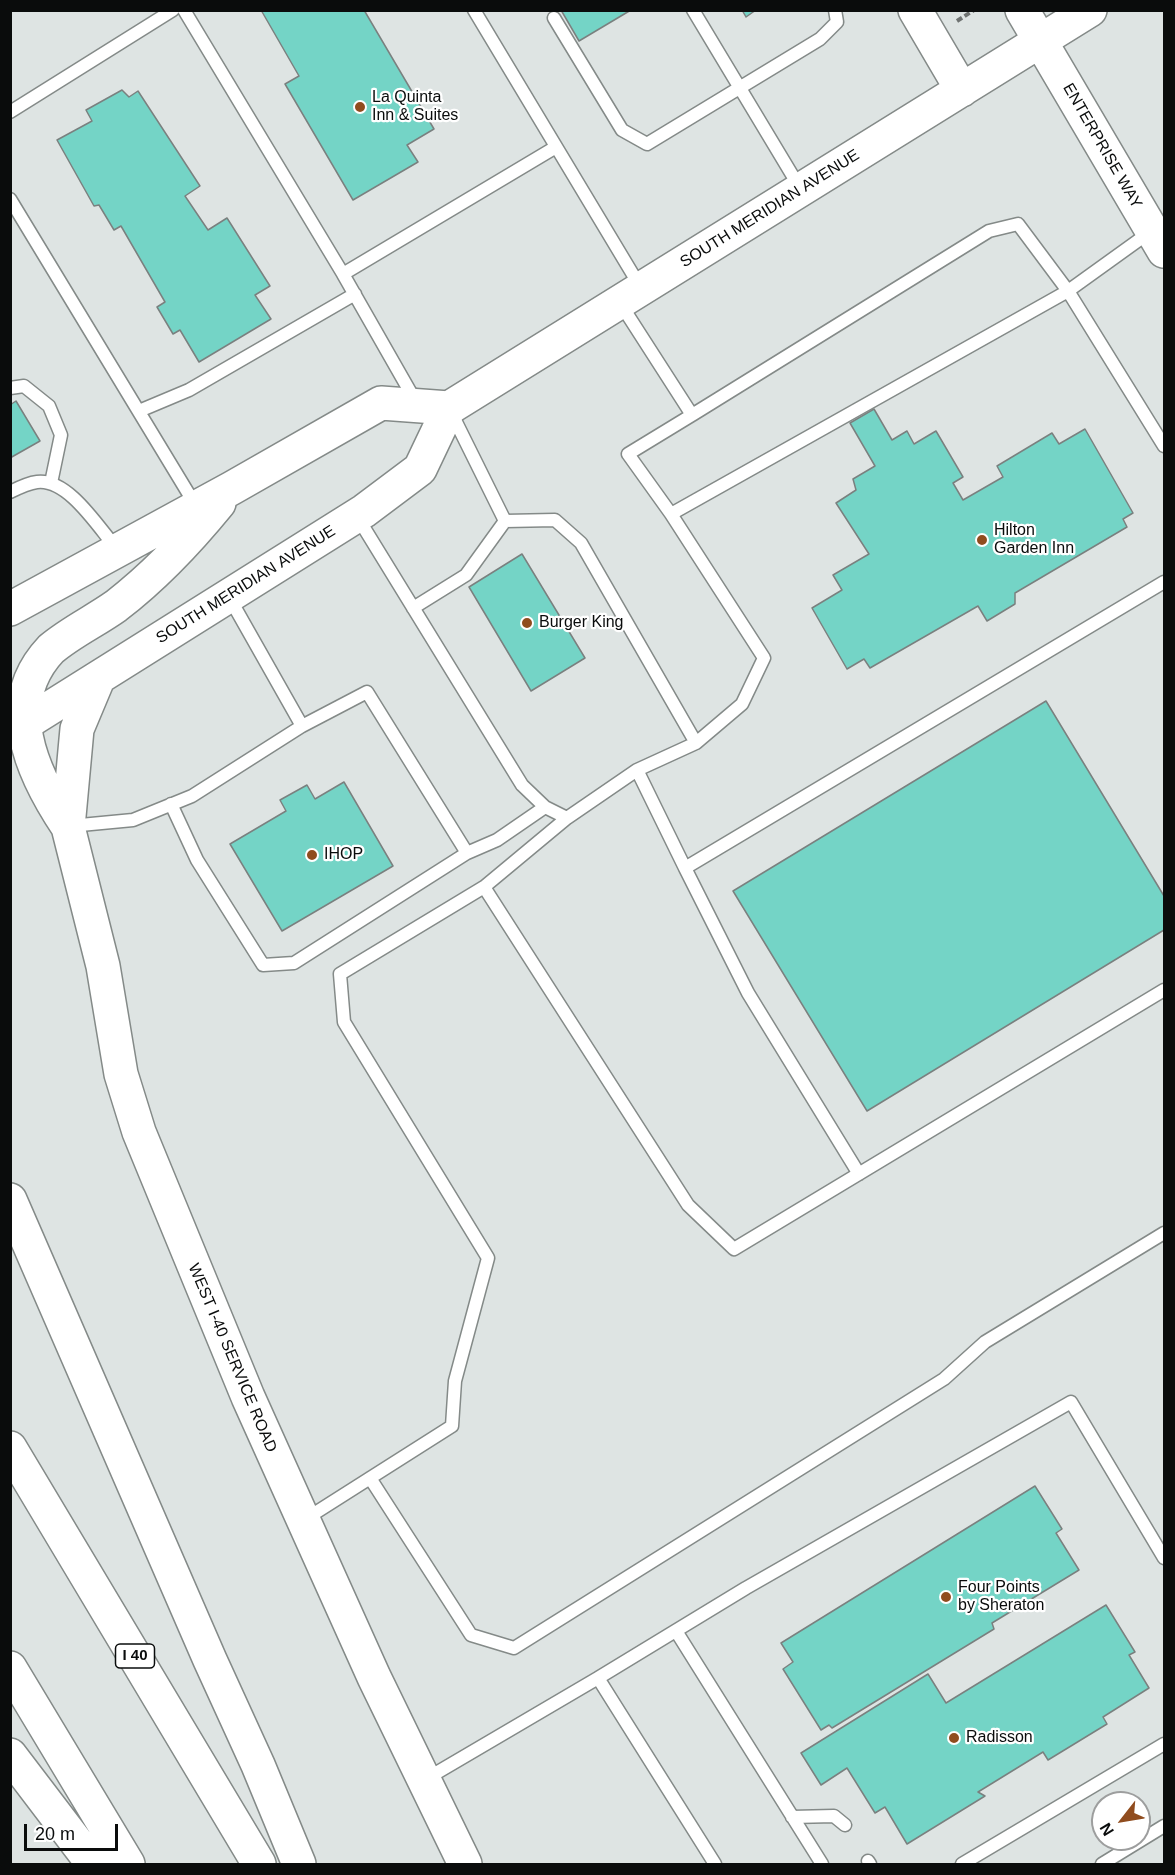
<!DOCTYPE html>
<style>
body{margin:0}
#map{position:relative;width:1175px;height:1875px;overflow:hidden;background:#dee4e3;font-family:Arial,sans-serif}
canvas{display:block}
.frame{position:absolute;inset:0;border:12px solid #0a0c0c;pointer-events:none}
.north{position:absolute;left:1091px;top:1791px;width:60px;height:60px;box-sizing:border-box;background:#fff;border:2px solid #9d9e9e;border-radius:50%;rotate:239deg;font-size:16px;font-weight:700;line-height:24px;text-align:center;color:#0a0c0c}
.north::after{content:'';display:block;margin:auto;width:21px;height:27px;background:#904c1e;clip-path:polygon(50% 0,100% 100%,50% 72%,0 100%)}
.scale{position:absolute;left:24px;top:1824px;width:94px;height:27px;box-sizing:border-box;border:3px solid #0a0c0c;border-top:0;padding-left:8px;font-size:18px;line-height:21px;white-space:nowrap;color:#0a0c0c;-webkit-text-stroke:4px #fff;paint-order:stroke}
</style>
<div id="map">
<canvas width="1175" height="1875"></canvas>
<div class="frame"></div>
<div class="north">N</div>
<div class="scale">20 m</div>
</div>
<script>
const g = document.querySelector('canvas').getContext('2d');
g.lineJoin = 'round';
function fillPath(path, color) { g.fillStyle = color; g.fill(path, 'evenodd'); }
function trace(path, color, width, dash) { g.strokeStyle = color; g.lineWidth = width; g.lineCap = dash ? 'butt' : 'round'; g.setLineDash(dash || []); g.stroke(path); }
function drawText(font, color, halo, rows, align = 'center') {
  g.font = font + ' Arial,sans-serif'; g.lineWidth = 4.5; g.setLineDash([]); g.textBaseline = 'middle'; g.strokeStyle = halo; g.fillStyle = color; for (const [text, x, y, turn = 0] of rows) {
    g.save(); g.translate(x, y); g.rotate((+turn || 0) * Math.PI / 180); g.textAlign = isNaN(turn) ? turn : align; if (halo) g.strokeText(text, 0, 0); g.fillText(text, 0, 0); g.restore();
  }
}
const building = new Path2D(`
 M261,10H364L434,129L407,145L418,162L353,200L285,84L299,76Z
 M561,10H631L579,41Z
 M742,10H756L746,17Z
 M122,90L129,97L138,91L200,186L185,196L208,230L227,218L270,286L255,295L271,319L199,362L180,330L173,334L157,307L165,302L121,226L114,230L99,205L94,206L57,140L92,121L86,110Z
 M16,401L40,441L10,458V405Z
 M874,409L892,440L907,431L914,444L936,431L963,477L953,483L963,500L1003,477L997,466L1052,433L1059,444L1085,429L1133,513L1123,519L1127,527L1015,593V604L987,621L978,606L870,668L864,659L847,669L812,608L842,590L833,575L869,554L836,503L856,490L853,479L875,466L850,423Z
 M522,554L585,658L531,691L469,587Z
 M1046,701L1164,896V930L867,1111L733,891Z
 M344,782L393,866L282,931L230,844L286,811L280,800L307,785L315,799Z
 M1035,1486L1062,1529L1056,1533L1079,1570L992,1623L994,1629L832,1728L829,1725L821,1730L783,1669L793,1662L781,1643Z
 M1106,1605L1135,1652L1129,1655L1149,1688L1103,1717L1107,1724L1048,1760L1043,1752L978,1792L985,1796L907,1844L885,1807L875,1813L847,1768L821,1785L801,1753L928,1674L946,1703Z`);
const path = new Path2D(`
 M957,21L974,10`);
const lane = new Path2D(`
 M184,10L343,274
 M474,10L641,288
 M693,10L800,188
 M554,18L622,130L647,144L820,39L837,22L835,10
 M10,112L173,10
 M10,199L196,506
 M620,303L692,415L628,454L671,514
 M10,388L24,386L49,406L61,435L51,483
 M416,402L343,274L556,147
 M139,411L189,390L355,294
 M451,412L505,521
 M692,415L989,231L1018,224L1068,291L1164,446
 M10,492C18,488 28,483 37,482C68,478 98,527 117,549
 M358,518L522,785L545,807L497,840L467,853
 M505,521L555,520L581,543L696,743L637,770L567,818L484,887L688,1205L734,1249L1164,990
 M413,608L466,575L505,521
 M696,743L742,704L764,658L671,514L1068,291L1150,232
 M637,770L685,868L1164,582
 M171,804L197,860L263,965L294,963L467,853L367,692L302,726
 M545,807L567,818
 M70,826L133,820L192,796L302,726L229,597
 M685,868L748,993L859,1174
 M370,1478L471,1635L514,1648L944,1379L985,1342L1164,1233
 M304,1520L452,1426L455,1381L488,1258L344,1022L340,974L484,887
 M676,1631L822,1864
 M426,1779L598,1678
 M792,1817L834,1816L845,1825
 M868,1861L870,1864
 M715,1864L598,1678L746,1588L1071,1402L1164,1558
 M962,1864L1164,1744
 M1102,1864L1164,1826`);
const secondary = new Path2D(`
 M915,10L962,90
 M1022,10L1164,251
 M10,609L232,488L381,403L449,408
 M98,679L77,729L68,827L103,966L121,1074L139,1132L248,1397L374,1677L465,1864
 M10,733L364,511L420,469L449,408L1090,10
 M68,827C31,772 0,703 51,649C71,632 95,621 116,606C155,576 188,541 219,503`);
const highway = new Path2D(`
 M10,1200L210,1660L258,1765L299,1864
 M10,1448L259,1864
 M10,1668L128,1864
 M10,1755L93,1864`);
const markers = [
 [360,107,6,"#904c1e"],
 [982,540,6,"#904c1e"],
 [527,623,6,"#904c1e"],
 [312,855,6,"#904c1e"],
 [946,1597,6,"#904c1e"],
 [954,1738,6,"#904c1e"]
];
const shields = [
 [135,1656,39]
];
const shieldNames = [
 ["I 40",135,1656]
];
const poiNames = [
 ["La Quinta",372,98],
 ["Inn & Suites",372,116],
 ["Hilton",994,531],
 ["Garden Inn",994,549],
 ["Burger King",539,623],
 ["IHOP",324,855],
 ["Four Points",958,1588],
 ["by Sheraton",958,1606],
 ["Radisson",966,1738]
];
const streetNames = [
 ["ENTERPRISE WAY",1102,146,60],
 ["SOUTH MERIDIAN AVENUE",770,209,-32],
 ["SOUTH MERIDIAN AVENUE",246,585,-32],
 ["WEST I-40 SERVICE ROAD",232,1358,67]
];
fillPath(building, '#74d4c6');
trace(building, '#7a807f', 1.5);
trace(lane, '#848a88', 15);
trace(secondary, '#848a88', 36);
trace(highway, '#848a88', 36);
trace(path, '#6f7372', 4, [6, 3]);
trace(lane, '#fff', 12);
trace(secondary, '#fff', 33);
trace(highway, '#fff', 33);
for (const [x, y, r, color] of markers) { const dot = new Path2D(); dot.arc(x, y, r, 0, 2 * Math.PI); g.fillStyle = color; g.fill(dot); trace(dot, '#fff', 2); }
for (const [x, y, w] of shields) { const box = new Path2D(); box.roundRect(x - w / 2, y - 12, w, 24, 4.5); g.fillStyle = '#fff'; g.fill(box); trace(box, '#0a0c0c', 1.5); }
drawText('bold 15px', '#0a0c0c', null, shieldNames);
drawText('16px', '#0a0c0c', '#fff', poiNames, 'left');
drawText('16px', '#0a0c0c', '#fff', streetNames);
</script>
